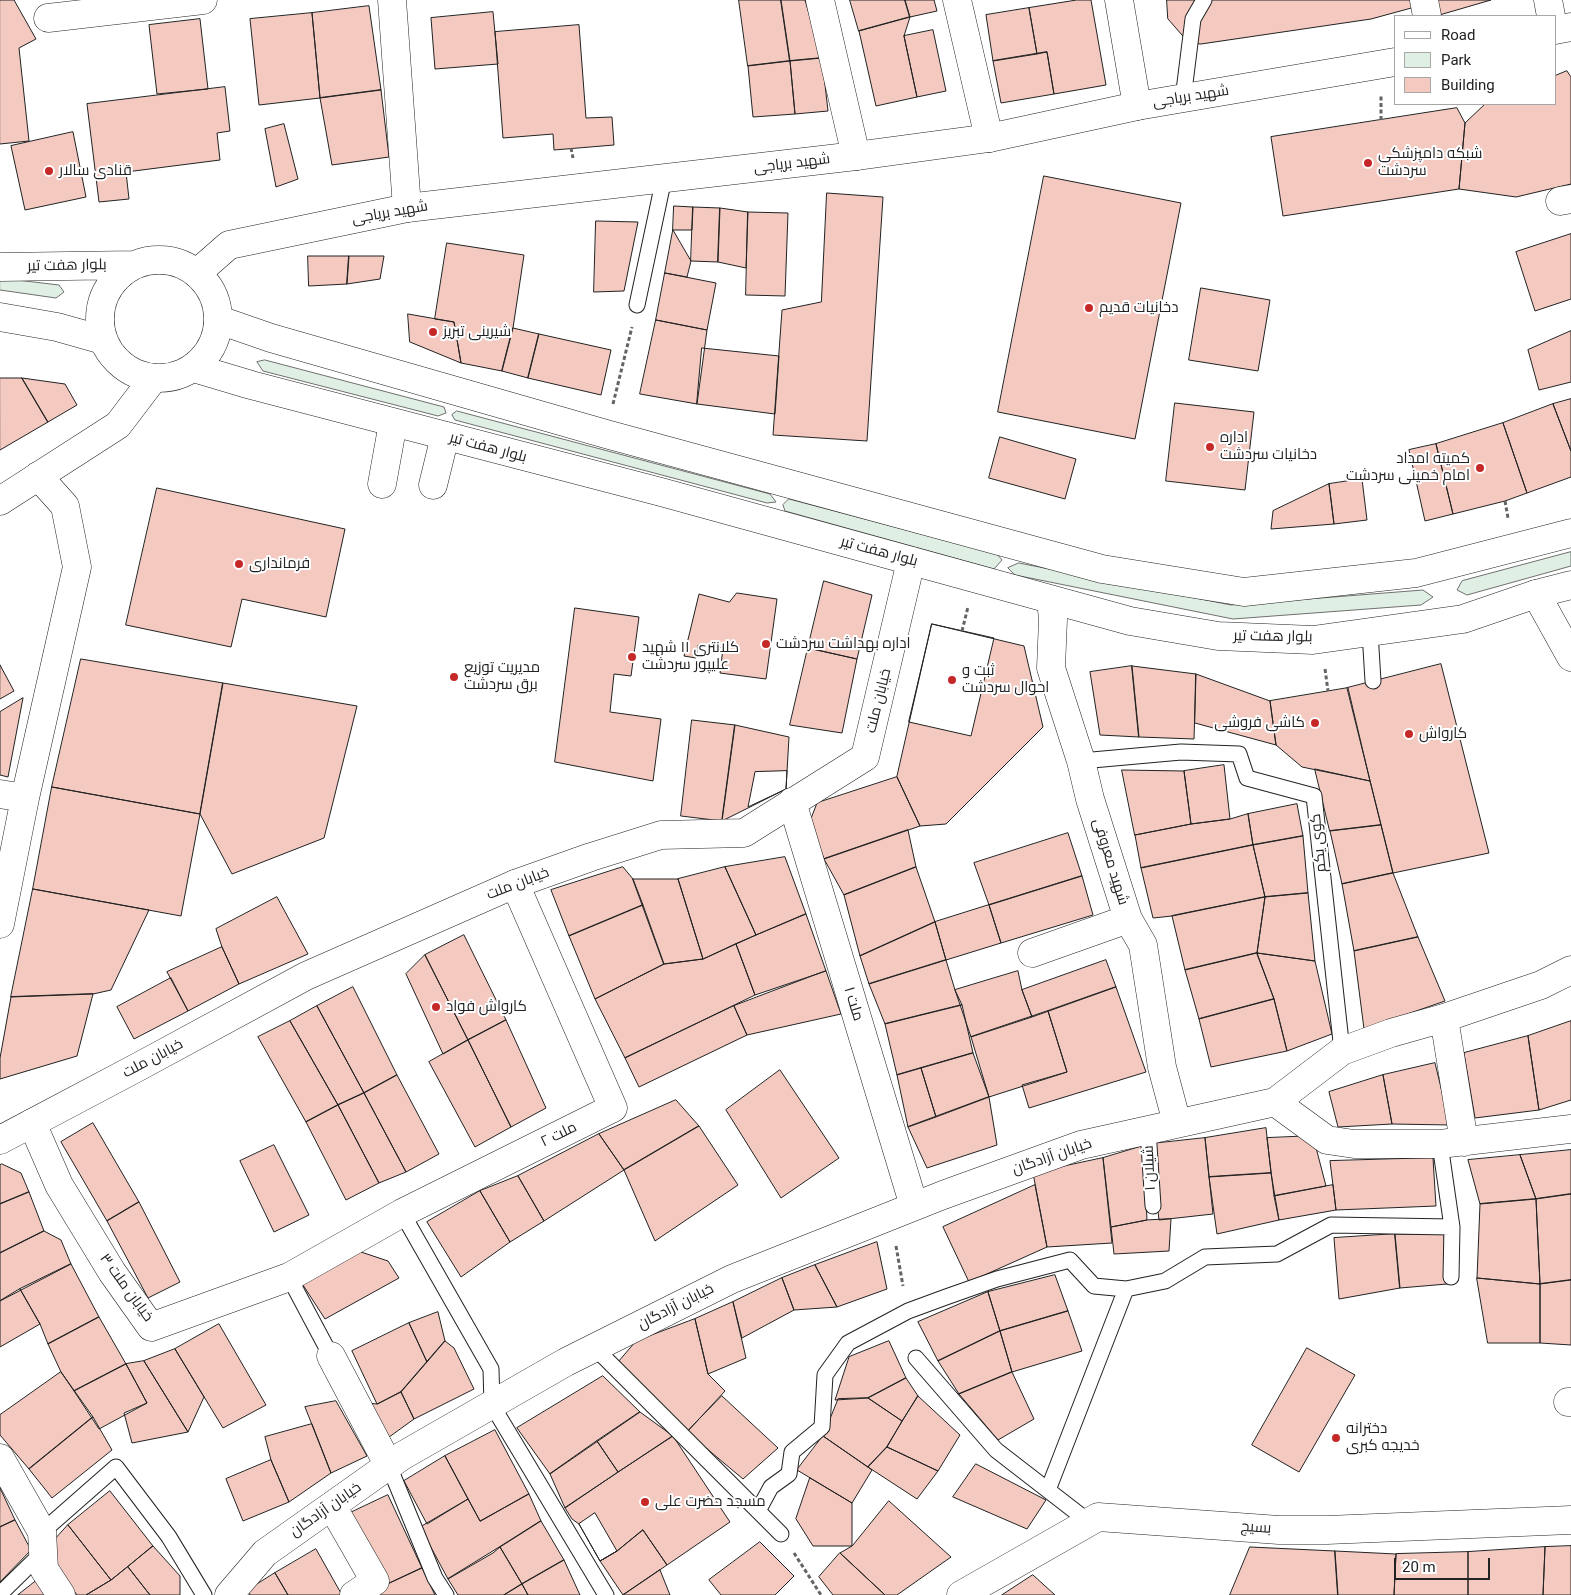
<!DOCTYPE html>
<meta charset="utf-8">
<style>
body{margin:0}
#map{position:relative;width:1571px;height:1595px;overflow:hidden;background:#fff;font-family:Roboto,sans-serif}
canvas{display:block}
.legend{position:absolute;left:1394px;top:15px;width:162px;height:90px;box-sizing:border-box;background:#fff;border:1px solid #a7a7a7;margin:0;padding:6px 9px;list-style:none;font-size:15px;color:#222}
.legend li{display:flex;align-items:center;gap:10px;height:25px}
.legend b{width:25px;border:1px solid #a7a7a7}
.scale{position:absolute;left:1394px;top:1558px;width:96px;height:22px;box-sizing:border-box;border:2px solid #222;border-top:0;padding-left:6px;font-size:15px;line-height:18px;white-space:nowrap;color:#222;-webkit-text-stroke:4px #fff;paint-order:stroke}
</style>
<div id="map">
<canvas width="1571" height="1595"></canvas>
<ul class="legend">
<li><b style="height:6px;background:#fff"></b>Road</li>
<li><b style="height:14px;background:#e0efe3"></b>Park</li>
<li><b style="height:14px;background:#f3c9c0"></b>Building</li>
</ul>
<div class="scale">20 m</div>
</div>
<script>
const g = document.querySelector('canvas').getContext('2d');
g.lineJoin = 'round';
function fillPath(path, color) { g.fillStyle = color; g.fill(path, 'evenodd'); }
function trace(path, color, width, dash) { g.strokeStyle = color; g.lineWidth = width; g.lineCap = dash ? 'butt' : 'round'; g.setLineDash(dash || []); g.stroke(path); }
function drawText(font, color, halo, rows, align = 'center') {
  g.font = font + ' Roboto,Cairo,sans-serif'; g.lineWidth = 4; g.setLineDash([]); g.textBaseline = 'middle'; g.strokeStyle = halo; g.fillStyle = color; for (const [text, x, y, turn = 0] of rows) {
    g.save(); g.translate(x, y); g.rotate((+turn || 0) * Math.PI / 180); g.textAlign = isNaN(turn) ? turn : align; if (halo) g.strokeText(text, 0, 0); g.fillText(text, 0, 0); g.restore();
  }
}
const green = new Path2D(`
 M0,278L59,285L64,292L56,298L0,290Z
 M265,360L444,407L446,413L438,416L263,371L257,362Z
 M457,411L770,494L776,502L767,503L455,420L452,415Z
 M789,499L997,554L1002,560L994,569L785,511L783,505Z
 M1571,552V566L1467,595L1457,590L1462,581Z
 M1019,563L1231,605L1423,590L1433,597L1421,605L1233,619L1015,575L1008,568Z`);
const building = new Path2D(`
 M0,0H14L36,39L19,48L29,141L0,144Z
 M739,0H781L790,61L748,66Z
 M781,0H805L822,58L790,61Z
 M850,0H905L910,17L859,31Z
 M905,0H934L937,11L910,17Z
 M1077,0H1091L1106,85L1054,94L1047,52L1037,54L1029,8Z
 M1167,0H1413L1415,7L1371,19L1201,44L1189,43L1168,19Z
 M1432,0H1491L1436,16Z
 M369,6L381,90L320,98L312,13Z
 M1029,8L1037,54L993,61L986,15Z
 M493,12L498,64L435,69L431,18Z
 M312,13L320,98L259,105L250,19Z
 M910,17L904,36L917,97L876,106L859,31Z
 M200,19L208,89L157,94L149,25Z
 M579,25L586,118L612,117L614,145L554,150L553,134L503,138L495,32Z
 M933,30L946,91L917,97L904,36Z
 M1047,52L1054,94L1001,103L993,61Z
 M822,58L828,111L795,114L790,61Z
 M790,61L795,114L753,117L748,66Z
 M1567,71L1571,77V184L1516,197L1459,189L1465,123L1485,104H1555V76Z
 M225,87L230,131L217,133L220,160L126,172L129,199L99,202L87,104Z
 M381,90L389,157L332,165L320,98Z
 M1457,108L1465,123L1459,189L1283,216L1271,137Z
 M284,124L298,179L276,187L265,129Z
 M73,132L86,197L25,210L11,146Z
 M1044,176L1181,203L1135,439L998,412Z
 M827,193L883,197L867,441L773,435L782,310L821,302Z
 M674,206L693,207L692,230H673Z
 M693,207L720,208L718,262L691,261Z
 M720,208L748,212L746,268L718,262Z
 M748,212L788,213L785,296L746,295Z
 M596,221L638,222L624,291L594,292Z
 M673,230L691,261L687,277L665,273Z
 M1571,234V299L1535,311L1516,252Z
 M447,243L524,255L513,328L502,371L461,363L454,322L435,319Z
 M308,256H349L347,284L309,286Z
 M349,256H384L380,279L347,284Z
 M665,273L716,283L707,330L656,320Z
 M1201,288L1270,300L1258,371L1189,360Z
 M408,314L454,322L461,363L410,342Z
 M656,320L707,330L697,404L640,394Z
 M513,328L539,334L528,378L502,371Z
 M1571,331V382L1539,390L1528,350Z
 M539,334L611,350L601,395L528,378Z
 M702,348L779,356L775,414L697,404Z
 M0,378H22L48,422L0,450Z
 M22,378L65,384L77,405L48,422Z
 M1571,399V451L1553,404Z
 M1175,403L1254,412L1245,490L1166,481Z
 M1553,404L1571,451V477L1527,493L1503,423Z
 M1503,423L1527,493L1505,501L1453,514L1436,444Z
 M1000,437L1076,459L1065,499L989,478Z
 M1436,444L1453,514L1425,521L1409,450Z
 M1362,479L1367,520L1334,524L1329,484Z
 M1329,484L1334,524L1271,529L1273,511Z
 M157,488L345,529L326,617L242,599L231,647L126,625Z
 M824,581L872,595L857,659L808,648Z
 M737,593L777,599L766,679L720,673L723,648L698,645L696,658L684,656L699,594L729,602Z
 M575,608L639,617L631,676L614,674L610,712L661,719L653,781L555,762Z
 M932,624L994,638L971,736L909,722Z
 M932,624L1024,646L1043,727L946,824L920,826L897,777Z
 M808,648L857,659L842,733L790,725Z
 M81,659L223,683L200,814L52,787Z
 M1441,664L1489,853L1393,873L1347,688Z
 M0,665L14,691L0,699Z
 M1132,666L1139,737L1100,735L1090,672Z
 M1132,666L1196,674L1194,739L1139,737Z
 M1196,674L1270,701L1276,745L1195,723Z
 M223,683L357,706L324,838L232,874L200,814Z
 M1348,688L1370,781L1302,767L1276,745L1270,701Z
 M23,698L8,777L0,775V712Z
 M692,720L735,725L722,821L681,816Z
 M735,725L789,737L786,789L722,821Z
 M1224,765L1230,819L1191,824L1184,771Z
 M1315,769L1370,781L1381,825L1330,831Z
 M1122,770L1184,771L1191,824L1135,835Z
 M787,771L786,789L748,807L755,772Z
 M897,777L920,826L824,859L810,821L817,803Z
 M52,787L200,814L181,916L33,889Z
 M1297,804L1303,836L1253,845L1248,814Z
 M1248,814L1253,845L1141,868L1135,835L1191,824L1230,819Z
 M1381,825L1393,873L1342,884L1330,831Z
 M908,830L916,867L844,895L824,859Z
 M1068,833L1082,876L989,905L974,863Z
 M1303,836L1308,893L1265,897L1253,845Z
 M1253,845L1265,897L1172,916L1153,918L1141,868Z
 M785,857L806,914L756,935L725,867Z
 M623,867L633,879L643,905L569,936L551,890Z
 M725,867L756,935L703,959L678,879Z
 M916,867L935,922L860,956L844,895Z
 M1393,873L1418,937L1354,951L1342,884Z
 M1082,876L1093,915L1001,943L989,905Z
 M633,879H678L703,959L664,964Z
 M33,889L149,910L111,990L93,994L11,997Z
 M1308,893L1315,961L1257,953L1265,897Z
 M277,897L308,954L239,984L222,947L216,929Z
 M1265,897L1257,953L1185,970L1172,916Z
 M643,905L664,964L595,999L569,936Z
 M989,905L1001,943L946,960L935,922Z
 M806,914L826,971L755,995L736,944Z
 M935,922L946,960L869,984L860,956Z
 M464,935L506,1020L468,1040L425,955Z
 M1418,937L1445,1001L1364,1029L1354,951Z
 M736,944L755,995L625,1058L595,999L664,964L703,959Z
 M222,947L239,984L188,1011L167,972Z
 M1257,953L1315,961L1332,1034L1287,1051L1274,999Z
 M1257,953L1274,999L1199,1019L1185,970Z
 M425,955L468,1040L443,1054L406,974Z
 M946,960L955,990L962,1005L885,1024L869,984Z
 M1106,960L1116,987L1032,1017L1022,990Z
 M826,971L841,1014L747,1035L734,1006Z
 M1018,971L1022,990L1032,1017L971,1037L955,990Z
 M171,978L188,1011L134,1039L117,1007Z
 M353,987L397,1075L364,1093L317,1006Z
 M1116,987L1146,1072L1029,1108L1022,1085L1067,1072L1048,1011Z
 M93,994L77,1056L0,1079V1058L11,997Z
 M1274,999L1287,1051L1211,1067L1199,1019Z
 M962,1005L973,1053L897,1075L885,1024Z
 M317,1006L364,1093L338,1105L290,1021Z
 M734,1006L747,1035L639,1087L625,1058Z
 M1048,1011L1067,1072L989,1097L971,1037Z
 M506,1020L546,1108L511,1127L468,1040Z
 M290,1021L338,1105L306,1122L258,1037Z
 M1571,1021V1100L1539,1110L1528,1036Z
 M1528,1036L1539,1110L1475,1118L1464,1053Z
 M468,1040L511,1127L475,1147L429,1062Z
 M973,1053L989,1097L936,1117L921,1068Z
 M1435,1063L1450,1125L1392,1124L1383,1075Z
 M921,1068L936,1117L908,1127L897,1075Z
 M780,1070L839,1158L781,1198L726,1110Z
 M397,1075L439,1154L406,1172L364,1093Z
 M1383,1075L1392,1124L1338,1127L1329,1092Z
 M364,1093L406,1172L379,1183L338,1105Z
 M989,1097L997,1145L927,1168L908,1127Z
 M676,1100L699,1126L624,1170L599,1134Z
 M338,1105L379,1183L346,1200L306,1122Z
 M93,1123L139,1202L107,1221L61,1142Z
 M699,1126L738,1185L655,1241L624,1170Z
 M1266,1128L1271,1173L1209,1177L1205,1138Z
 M599,1134L624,1170L544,1221L518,1176Z
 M1313,1136L1326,1186L1274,1196L1267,1138Z
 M1205,1138L1213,1214L1159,1220L1150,1144Z
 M274,1145L309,1215L274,1232L240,1161Z
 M1143,1146L1147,1220L1111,1227L1103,1158Z
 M1571,1150V1194L1536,1199L1520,1155Z
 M1520,1155L1536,1199L1480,1204L1468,1160Z
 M1103,1158L1112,1243L1047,1247L1033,1173Z
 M1433,1158L1436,1206L1336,1210L1330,1161Z
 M2,1164L21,1173L29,1192L0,1204V1165Z
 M1271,1173L1279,1220L1217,1234L1209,1177Z
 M518,1176L544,1221L510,1242L480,1191Z
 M1035,1185L1047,1247L969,1282L943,1227Z
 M1333,1185L1336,1210L1279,1220L1274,1196Z
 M480,1191L510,1242L461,1277L427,1222Z
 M29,1192L44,1231L0,1253V1204Z
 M1571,1194V1280L1540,1284L1536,1199Z
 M1536,1199L1540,1284L1477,1278L1480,1204Z
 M139,1202L180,1282L148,1298L107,1221Z
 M1171,1219L1169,1251L1114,1254L1111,1227L1147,1220Z
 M44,1231L61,1240L71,1264L0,1301V1253Z
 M1395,1234L1400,1288L1339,1299L1334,1238Z
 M1395,1234H1444L1447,1284L1400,1288Z
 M877,1242L887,1289L837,1307L815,1265Z
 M361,1252L388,1261L399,1278L325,1319L303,1285Z
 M71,1264L99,1317L48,1344L40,1324L20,1289Z
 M815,1265L837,1307L794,1310L782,1278Z
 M1055,1275L1068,1311L1000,1331L988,1292Z
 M782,1278L794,1310L742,1338L733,1302Z
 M1477,1278L1540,1284V1343H1488Z
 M1571,1280V1345L1540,1343V1284Z
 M20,1289L40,1324L0,1347V1301Z
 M988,1292L1000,1331L938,1361L918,1322Z
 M733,1302L746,1358L708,1374L695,1319Z
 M1068,1311L1082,1351L1012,1372L1000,1331Z
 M438,1312L445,1341L427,1362L409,1323Z
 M99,1317L126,1364L74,1391L61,1372L48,1344Z
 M695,1319L708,1374L725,1391L687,1432L618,1362L636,1341Z
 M409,1323L427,1362L401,1392L377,1404L352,1351Z
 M219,1324L266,1405L223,1428L175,1349Z
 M1000,1331L1012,1372L959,1394L938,1361Z
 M445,1341L454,1348L474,1389L414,1419L401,1392Z
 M889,1341L906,1378L868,1398L835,1400L849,1357Z
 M1307,1348L1355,1375L1299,1472L1252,1445Z
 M175,1349L204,1397L188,1432L144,1361Z
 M144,1361L188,1432L132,1443L124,1413L147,1403L126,1364Z
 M126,1364L147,1403L99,1429L74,1391Z
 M61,1372L93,1417L29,1469L0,1435V1415Z
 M1012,1372L1034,1419L998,1440L959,1394Z
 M603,1376L640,1412L550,1474L517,1428Z
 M906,1378L918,1396L902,1421L868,1398Z
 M401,1392L414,1419L385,1440L367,1403L377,1404Z
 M722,1396L778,1448L743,1479L687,1432Z
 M918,1396L960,1435L938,1471L887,1447Z
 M868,1398L902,1421L887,1447L868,1467L823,1436L838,1399Z
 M336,1401L367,1456L331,1473L305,1407Z
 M640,1412L673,1436L618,1472L597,1441Z
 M93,1417L112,1450L52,1498L29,1469Z
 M312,1424L331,1473L289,1502L271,1460L265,1437Z
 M495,1430L529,1494L480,1521L445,1456Z
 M673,1436L730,1522L667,1565L643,1530L617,1551L600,1561L579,1524L572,1519L565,1508Z
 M823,1436L872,1470L852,1503L797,1470Z
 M597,1441L618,1472L565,1508L550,1474Z
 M887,1447L938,1471L917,1499L868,1467Z
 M445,1456L468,1499L427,1524L404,1481Z
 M271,1460L289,1502L243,1521L226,1479Z
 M976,1464L1046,1500L1027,1529L953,1497Z
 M810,1478L852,1503V1546H813L796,1519Z
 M0,1488L15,1520L0,1527Z
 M110,1491L153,1546L111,1580L68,1525Z
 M529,1494L541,1521L500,1547L493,1553L448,1579L420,1527L468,1499L480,1521Z
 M388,1495L422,1568L383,1586L350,1513Z
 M889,1501L951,1557L897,1595H885L840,1553L852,1546Z
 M595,1513L617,1551L600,1561L579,1524Z
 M15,1520L31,1550L0,1582V1527Z
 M541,1521L564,1560L522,1584L500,1547Z
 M68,1525L111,1580L86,1595H77L50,1560L49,1546Z
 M643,1530L667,1565L623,1595L600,1561L617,1551Z
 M760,1542L794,1576L775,1595H721L709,1580Z
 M153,1546L180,1576V1595H150L128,1567Z
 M1571,1546V1595H1543L1545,1547Z
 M500,1547L522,1584L504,1595H458L448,1579Z
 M1250,1547L1335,1551L1338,1595H1230Z
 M1545,1547L1543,1595H1468V1552Z
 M316,1549L342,1595H288L275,1573Z
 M1335,1551L1396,1554L1394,1595H1338Z
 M1468,1552V1595H1394L1396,1554Z
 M840,1553L885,1595H833L819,1577Z
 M564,1560L580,1595H528L522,1584Z
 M128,1567L150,1595H86L111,1580Z
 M422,1568L435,1595H367L383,1586Z
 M660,1570L670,1595H623Z
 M275,1573L288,1595H250L248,1590Z
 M1033,1575L1055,1595H1002Z
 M36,1581L47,1595H18Z
 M522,1584L528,1595H504Z`);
const path = new Path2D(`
 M1381,120V95
 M571,148L573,158
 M613,404L632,327
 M1505,501L1508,518
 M962,631L968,607
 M1325,669L1328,691
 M896,1246L903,1286
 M794,1553L821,1595`);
const service = new Path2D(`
 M1183,99L1193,19L1204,0
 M637,305L664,178
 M1370,632L1373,681
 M1081,761L1181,752L1239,754L1247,778L1314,796L1342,1051
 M1148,1130L1153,1206
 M402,1213L491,1369L492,1405L606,1595
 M289,1277L331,1356
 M1451,1277L1452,1227
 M595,1348L781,1534
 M916,1358L996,1450L1089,1522
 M389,1466L435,1578L446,1595
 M1048,1490L1126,1289
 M758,1511L771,1487L789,1474L792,1452L822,1427L825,1375L848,1343L908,1311L946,1297L997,1279L1070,1260L1094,1286L1126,1289L1165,1281L1205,1257L1277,1254L1331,1225L1452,1227L1440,1144
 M42,1532L116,1467L169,1537L204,1595
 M0,1594L43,1552`);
const minor = new Path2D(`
 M392,0L407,208
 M820,0L856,156
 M957,0L989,138
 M1119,0L1137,106
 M1424,0L1427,16
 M1548,0L1551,16
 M48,18L203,0
 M1560,201L1571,199
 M382,484L393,423
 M433,485L445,436
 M1536,594L1571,657
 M1051,600L1053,619L1051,668L1081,761L1090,799L1128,919L1143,945L1162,1067L1177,1123
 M0,794L25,798
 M792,802L914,1206
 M0,924L25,798L77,567L65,506L38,476
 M1032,953L1128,919
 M1444,1018L1464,1142
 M1275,1102L1327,1140L1354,1144H1440L1571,1129
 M32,1123L59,1185L112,1272L151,1327L289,1277L402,1213L613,1108L515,884
 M331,1356L389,1466
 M1568,1402H1571
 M0,1458L42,1532L44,1569L61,1595
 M332,1506L375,1581L354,1595
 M229,1595L265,1553L402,1456L566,1362L732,1279L943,1195L1081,1145L1275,1102L1342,1051L1391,1033L1444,1018L1541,985L1571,970`);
const tertiary = new Path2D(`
 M1555,30L1571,27
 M197,273L229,245L407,208L856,156L989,138L1137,106L1395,62
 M0,501L118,425L153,379
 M0,1140L138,1067L306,976L515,884L591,857L661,835L744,833L865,757L911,561
 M961,1595L1098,1517L1279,1530H1327L1571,1520`);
const secondary = new Path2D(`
 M100 319a59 59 0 1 1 118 0a59 59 0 1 1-118 0Z
 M0,267L135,265
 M0,317L57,327L103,340
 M219,320L271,338L606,434L1102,569L1244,592L1416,573L1571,533
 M194,368L251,385L661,492L1130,621L1218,636L1313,640L1463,619L1536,594L1571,585`);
const markers = [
 [1368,163,5,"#c62828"],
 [49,171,5,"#c62828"],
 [1089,308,5,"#c62828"],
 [433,332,5,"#c62828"],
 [1210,447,5,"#c62828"],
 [1480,468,5,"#c62828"],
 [239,564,5,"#c62828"],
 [766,644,5,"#c62828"],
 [632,657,5,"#c62828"],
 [454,677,5,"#c62828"],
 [952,680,5,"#c62828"],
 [1315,723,5,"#c62828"],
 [1409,734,5,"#c62828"],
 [436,1007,5,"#c62828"],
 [1336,1438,5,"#c62828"],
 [645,1502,5,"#c62828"]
];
const streetNames = [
 ["شهید بریاجی",1191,97,-9],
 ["شهید بریاجی",792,164,-7],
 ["شهید بریاجی",390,213,-10],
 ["بلوار هفت تیر",67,266,-1],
 ["بلوار هفت تیر",488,448,15],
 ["بلوار هفت تیر",879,552,15],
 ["بلوار هفت تیر",1273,637,1],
 ["خیابان ملت",879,701,-76],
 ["کوی یکم",1319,843,-96],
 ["شهید معروفی",1110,862,73],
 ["خیابان ملت",518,884,-21],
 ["ملت ۱",853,1004,73],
 ["خیابان ملت",153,1059,-28],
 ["ملت ۲",559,1135,-26],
 ["خیابان آزادگان",1052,1157,-19],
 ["شیلان ۱",1150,1168,-93],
 ["خیابان ملت ۳",126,1288,54],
 ["خیابان آزادگان",676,1307,-27],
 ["خیابان آزادگان",326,1510,-35],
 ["بسیج",1256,1528,4]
];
const poiNames = [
 ["شبکه دامپزشکی",1378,154],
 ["سردشت",1378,171],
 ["قنادی سالار",59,171],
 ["دخانیات قدیم",1099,308],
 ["شیرینی تبریز",443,332],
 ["اداره",1220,438],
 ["دخانیات سردشت",1220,455],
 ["کمیته امداد",1470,459,"right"],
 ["امام خمینی سردشت",1470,476,"right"],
 ["فرمانداری",249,564],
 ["اداره بهداشت سردشت",776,644],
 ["کلانتری ۱۱ شهید",642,648],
 ["علیپور سردشت",642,665],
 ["مدیریت توزیع",464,668],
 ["برق سردشت",464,685],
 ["ثبت و",962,671],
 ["احوال سردشت",962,688],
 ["کاشی فروشی",1305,723,"right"],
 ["کارواش",1419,734],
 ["کارواش فواد",446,1007],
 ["دخترانه",1346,1429],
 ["خدیجه کبری",1346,1446],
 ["مسجد حضرت علی",655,1502]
];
fillPath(green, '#e0efe3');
trace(green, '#6f6f6f', 1);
fillPath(building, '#f3c9c0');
trace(building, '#222', 1);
trace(service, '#222', 17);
trace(minor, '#222', 29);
trace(tertiary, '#222', 29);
trace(secondary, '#222', 29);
trace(path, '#646464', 3, [4, 2.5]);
trace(service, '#fff', 15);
trace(minor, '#fff', 28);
trace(tertiary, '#fff', 28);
trace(secondary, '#fff', 28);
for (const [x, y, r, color] of markers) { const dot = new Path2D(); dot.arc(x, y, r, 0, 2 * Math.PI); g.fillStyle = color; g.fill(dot); trace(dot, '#fff', 2); }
drawText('15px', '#222', '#fff', streetNames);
drawText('15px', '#222', '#fff', poiNames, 'left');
</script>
